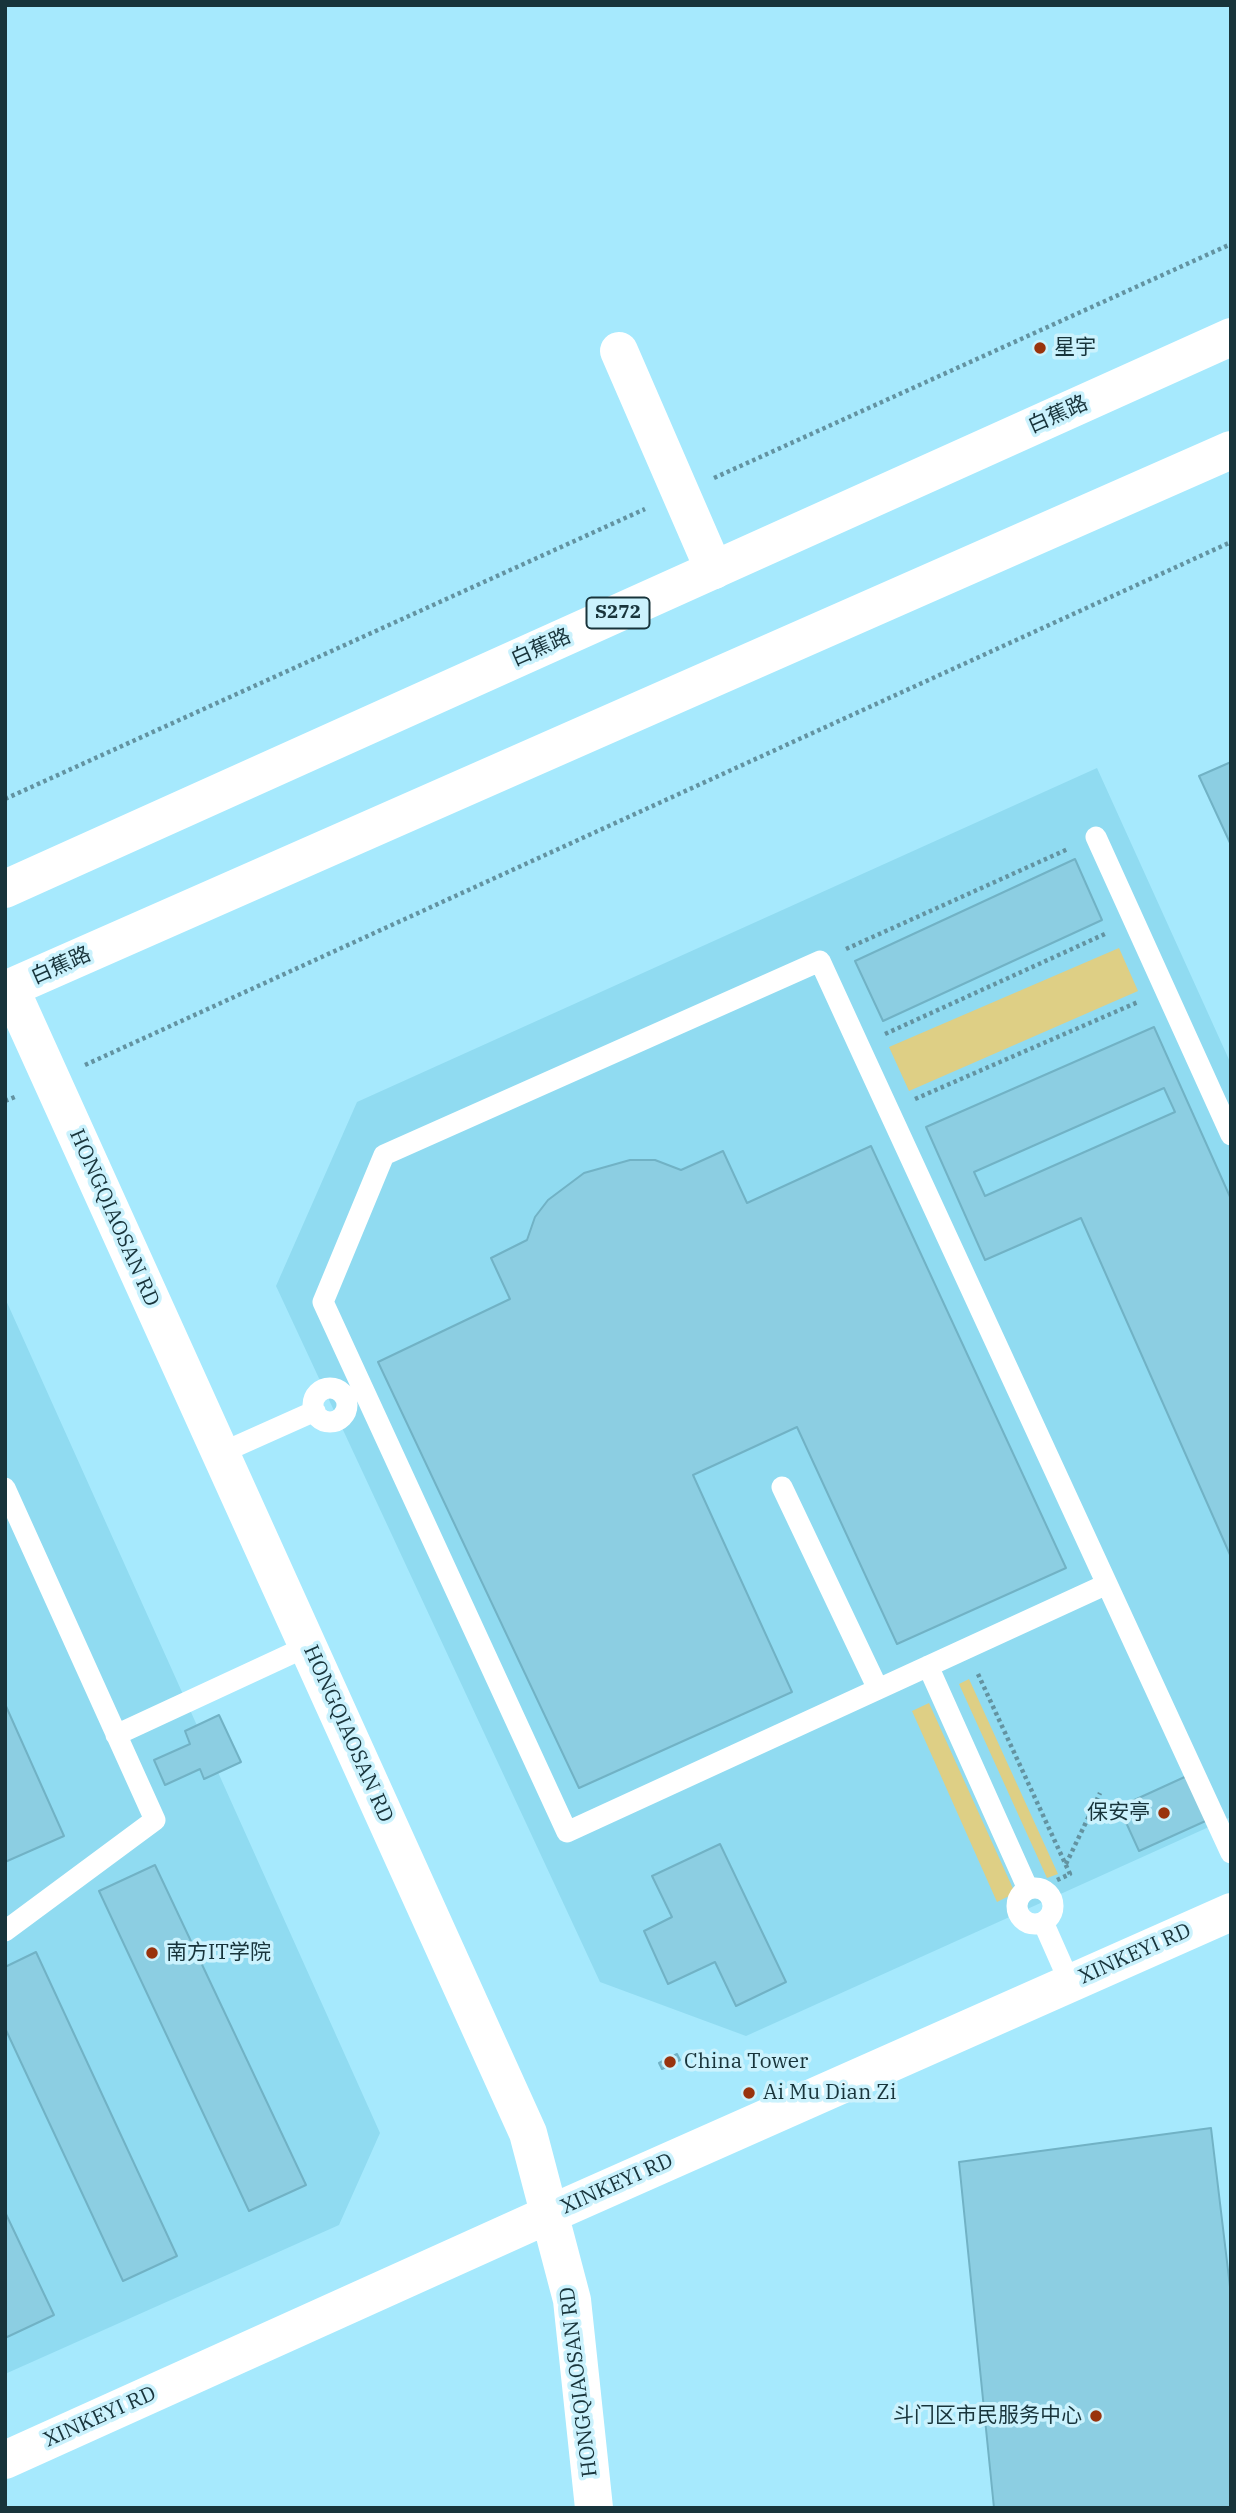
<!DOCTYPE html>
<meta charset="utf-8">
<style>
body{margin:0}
#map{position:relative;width:1236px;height:2513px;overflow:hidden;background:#a6e9fd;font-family:"IBM Plex Serif",serif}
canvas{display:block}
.frame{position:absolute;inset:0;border:7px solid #18343b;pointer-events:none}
</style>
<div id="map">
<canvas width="1236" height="2513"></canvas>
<div class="frame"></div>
</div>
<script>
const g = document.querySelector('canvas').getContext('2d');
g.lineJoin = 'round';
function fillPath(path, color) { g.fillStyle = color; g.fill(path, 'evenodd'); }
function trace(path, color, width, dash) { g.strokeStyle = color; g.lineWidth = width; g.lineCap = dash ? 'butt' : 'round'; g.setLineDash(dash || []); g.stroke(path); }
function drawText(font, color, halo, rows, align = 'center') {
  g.font = font + ' "IBM Plex Serif","Noto Sans SC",serif'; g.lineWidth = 7; g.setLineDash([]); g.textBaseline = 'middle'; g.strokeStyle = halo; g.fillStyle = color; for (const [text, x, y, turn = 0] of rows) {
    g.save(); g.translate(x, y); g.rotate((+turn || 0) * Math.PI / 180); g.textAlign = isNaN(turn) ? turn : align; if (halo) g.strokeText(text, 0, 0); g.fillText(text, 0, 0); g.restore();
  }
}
const built = new Path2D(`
 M1097,768L1231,1064V1817L746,2036L600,1982L276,1286L357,1102Z
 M5,1298L380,2133L339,2225L5,2374Z`);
const green = new Path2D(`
 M1119,948L1138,991L909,1091L889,1047Z
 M969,1679L1058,1874L1047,1878L959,1684Z
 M929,1703L1015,1893L997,1902L912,1711Z`);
const building = new Path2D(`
 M1231,762V845L1199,776Z
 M1075,859L1102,920L883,1021L855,961Z
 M1154,1027L1231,1199V1557L1081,1218L985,1260L926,1127ZM1164,1088L1175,1112L985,1196L974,1172Z
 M871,1146L1066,1568L897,1644L797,1427L693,1475L792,1692L579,1788L378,1362L510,1299L491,1258L527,1240L535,1217L548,1200L584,1173L630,1160H655L681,1170L723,1151L747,1203Z
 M5,1704L64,1836L5,1862Z
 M219,1715L241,1762L204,1779L200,1769L165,1785L154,1760L190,1744L185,1731Z
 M1189,1775L1210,1819L1139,1851L1119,1807Z
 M720,1844L786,1982L736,2006L715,1962L668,1984L644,1931L672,1917L652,1876Z
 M155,1865L306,2185L249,2211L99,1891Z
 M36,1952L177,2256L123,2281L5,2028V1967Z
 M677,2054L680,2060L662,2069L659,2063Z
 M1211,2128L1231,2295V2508H994L959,2162Z
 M5,2212L54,2315L5,2338Z`);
const path = new Path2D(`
 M714,478L1231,244
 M5,799L645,509
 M846,949L1068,849
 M885,1034L1107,933
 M85,1065L1231,542
 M915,1099L1138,1002
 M5,1101L17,1096
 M978,1674L1070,1874L1055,1881
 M1066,1864L1100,1793`);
const service = new Path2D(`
 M1096,837L1231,1135
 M313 1405a17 17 0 1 1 34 0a17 17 0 1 1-34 0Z
 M221,1453L315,1411
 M782,1487L878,1689
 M5,1488L155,1820L5,1931
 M1107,1584L567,1832L323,1302L384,1155L820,961L859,1046L1231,1853
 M928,1666L1028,1889
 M116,1735L308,1646
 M1017 1906a18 18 0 1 1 36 0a18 18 0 1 1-36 0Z
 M1043,1922L1070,1983`);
const minor = new Path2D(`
 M619,351L714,570`);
const tertiary = new Path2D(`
 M10,988L528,2133L572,2300L594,2508
 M5,2460L550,2214L1231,1912`);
const primary = new Path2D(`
 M5,889L1231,337
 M5,990L1231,450`);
const markers = [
 [1040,348,7,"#99330d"],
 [1164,1813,7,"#99330d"],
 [152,1953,7,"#99330d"],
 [670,2062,7,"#99330d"],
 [749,2093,7,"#99330d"],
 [1096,2416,7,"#99330d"]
];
const shields = [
 [618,613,63]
];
const shieldNames = [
 ["S272",618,613]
];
const poiNames = [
 ["星宇",1054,348],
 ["保安亭",1150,1813,"right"],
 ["南方IT学院",166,1953],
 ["China Tower",684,2062],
 ["Ai Mu Dian Zi",763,2093],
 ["斗门区市民服务中心",1082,2416,"right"]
];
const streetNames = [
 ["白蕉路",1058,415,-24],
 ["白蕉路",541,648,-24],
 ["白蕉路",61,966,-24],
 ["HONGQIAOSAN RD",114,1218,66],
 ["HONGQIAOSAN RD",348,1734,66],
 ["XINKEYI RD",1135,1954,-24],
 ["XINKEYI RD",617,2184,-24],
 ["HONGQIAOSAN RD",579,2382,-97],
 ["XINKEYI RD",100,2417,-24]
];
fillPath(built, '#90dbf1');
fillPath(green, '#decf85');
fillPath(building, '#8ccee2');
trace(building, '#71b2c5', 2);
trace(path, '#6393a1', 4.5, [3.5, 3.5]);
trace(service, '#fff', 21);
trace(minor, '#fff', 38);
trace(tertiary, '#fff', 38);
trace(primary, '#fff', 38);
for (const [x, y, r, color] of markers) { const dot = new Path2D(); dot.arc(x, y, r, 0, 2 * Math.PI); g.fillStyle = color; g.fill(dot); trace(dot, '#cbf2fd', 2.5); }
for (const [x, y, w] of shields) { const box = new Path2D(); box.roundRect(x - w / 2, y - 15.5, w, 31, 5); g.fillStyle = '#cbf2fd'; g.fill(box); trace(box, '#18343b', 2); }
drawText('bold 19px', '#18343b', null, shieldNames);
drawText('21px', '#18343b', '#cbf2fd', poiNames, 'left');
drawText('21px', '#18343b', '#cbf2fd', streetNames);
</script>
